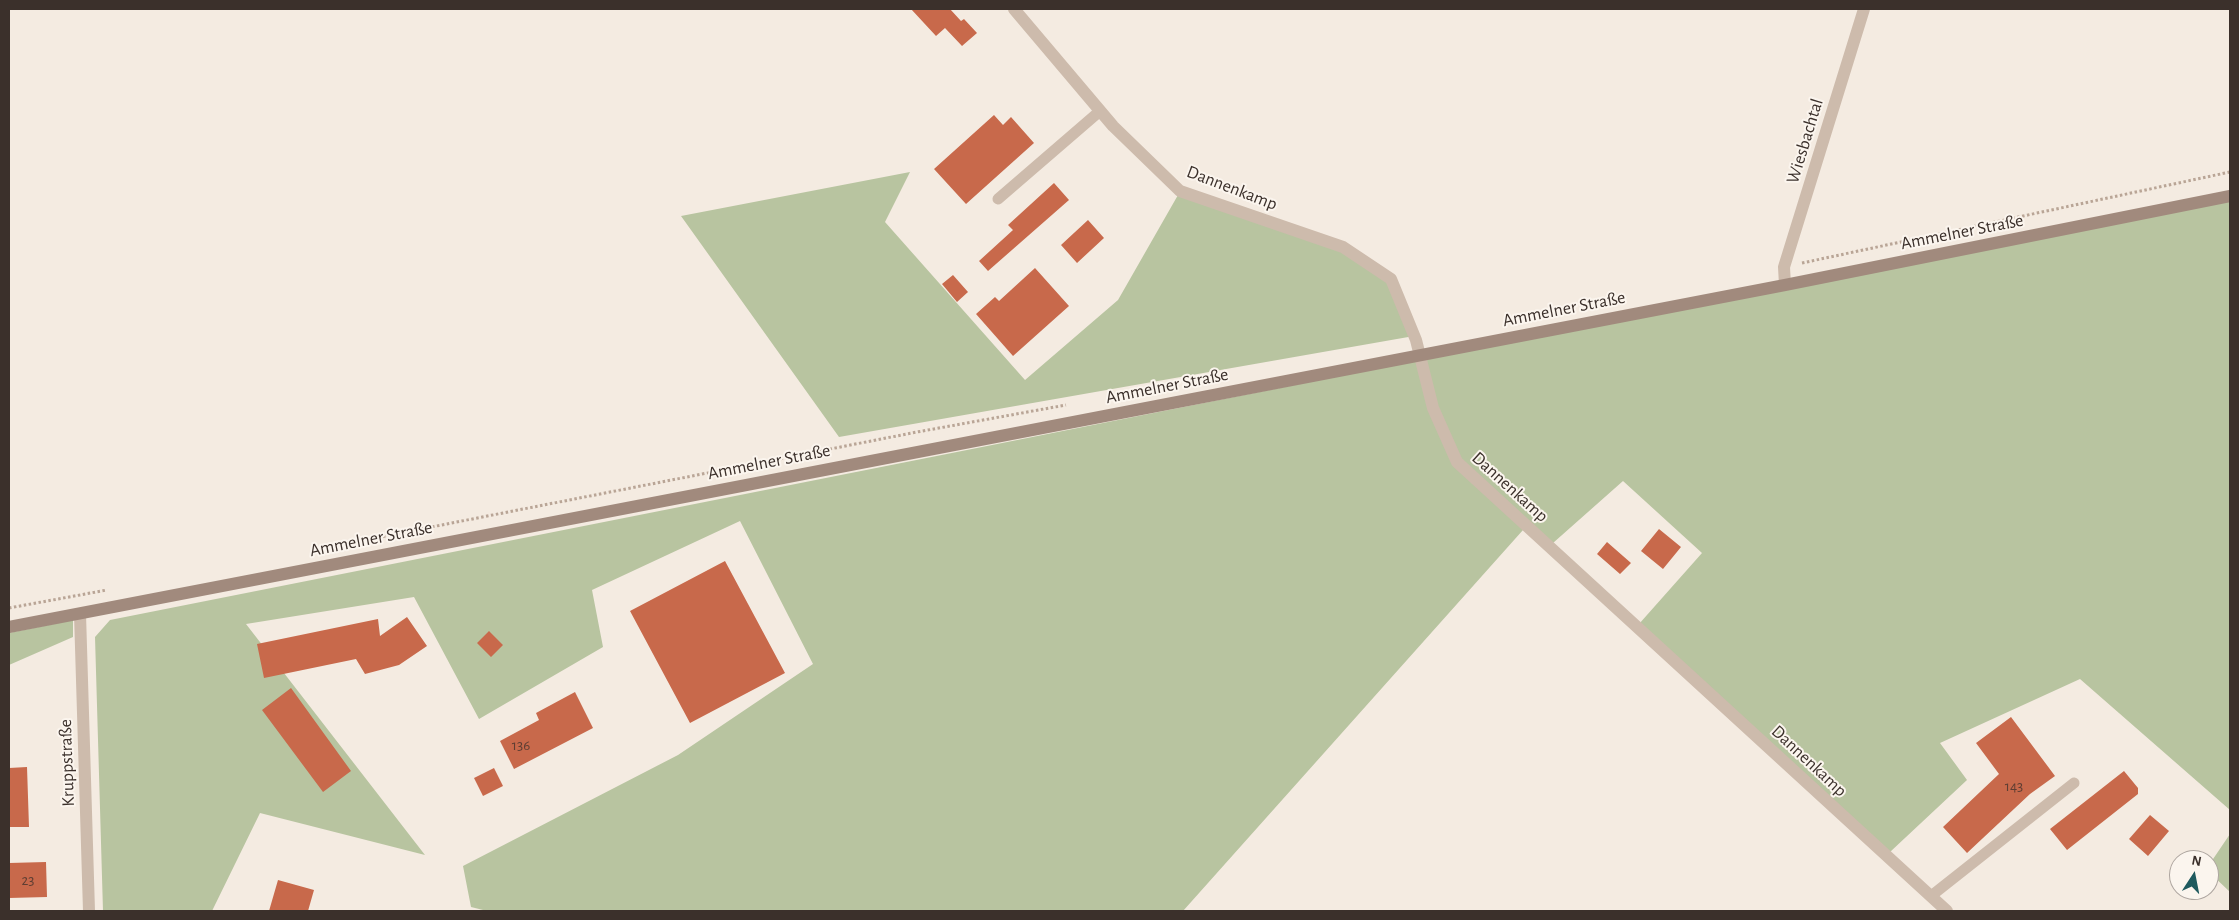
<!DOCTYPE html>
<meta charset="utf-8">
<style>
body{margin:0}
#map{position:relative;width:2239px;height:920px;overflow:hidden;background:#f4ebe1;font-family:"Alegreya Sans",sans-serif}
canvas{display:block}
.frame{position:absolute;inset:0;border:10px solid #3b302b;pointer-events:none}
.north{position:absolute;left:2169px;top:850px;width:50px;height:50px;box-sizing:border-box;background:#fbf5ee;border:1px solid #aea6a0;border-radius:50%;rotate:11deg;font-size:14px;font-weight:700;line-height:20px;text-align:center;color:#3b302b}
.north::after{content:'';display:block;margin:auto;width:18px;height:22px;background:#1f5a5e;clip-path:polygon(50% 0,100% 100%,50% 72%,0 100%)}
</style>
<div id="map">
<canvas width="2239" height="920"></canvas>
<div class="frame"></div>
<div class="north">N</div>
</div>
<script>
const g = document.querySelector('canvas').getContext('2d');
g.lineJoin = 'round';
function fillPath(path, color) { g.fillStyle = color; g.fill(path, 'evenodd'); }
function trace(path, color, width, dash) { g.strokeStyle = color; g.lineWidth = width; g.lineCap = dash ? 'butt' : 'round'; g.setLineDash(dash || []); g.stroke(path); }
function drawText(font, color, halo, rows, align = 'center') {
  g.font = font + ' "Alegreya Sans",sans-serif'; g.lineWidth = 4; g.setLineDash([]); g.textBaseline = 'middle'; g.strokeStyle = halo; g.fillStyle = color; for (const [text, x, y, turn = 0] of rows) {
    g.save(); g.translate(x, y); g.rotate((+turn || 0) * Math.PI / 180); g.textAlign = isNaN(turn) ? turn : align; if (halo) g.strokeText(text, 0, 0); g.fillText(text, 0, 0); g.restore();
  }
}
const green = new Path2D(`
 M910,172L885,222L1025,380L1118,300L1178,195L1342,250L1389,281L1414,336L839,437L681,216Z
 M2230,197V810L2080,679L1940,743L1967,780L1890,852L1639,624L1702,553L1623,481L1553,543L1523,530L1183,911H487L471,907L463,866L678,755L813,664L740,521L592,590L603,647L479,719L414,597L246,624L425,855L260,813L212,911H103L95,637L110,620L1607,323Z
 M73,620V637L9,665V633Z
 M2230,834V892L2209,872V865Z`);
const building = new Path2D(`
 M911,9H950L961,21L964,19L977,33L962,46L945,28L936,36Z
 M994,115L1003,125L1011,117L1034,143L966,204L934,169Z
 M1054,183L1069,200L988,271L979,261L1013,230L1008,225Z
 M1088,220L1104,238L1077,263L1061,245Z
 M1035,268L1069,306L1013,356L976,314L995,297L999,301Z
 M953,275L968,292L957,302L942,284Z
 M1659,529L1681,547L1663,569L1641,551Z
 M1607,542L1631,563L1620,574L1597,554Z
 M725,561L785,673L690,723L630,611Z
 M407,617L427,646L399,665L365,674L356,659L264,678L257,644L378,619L380,636Z
 M489,631L503,645L491,657L477,643Z
 M291,688L351,771L323,792L262,710Z
 M575,692L593,728L514,769L500,741L539,720L536,713Z
 M2011,717L2055,776L2030,794L1967,853L1943,827L1999,774L1976,743Z
 M27,767L29,827H9V768Z
 M494,768L503,786L483,796L474,778Z
 M2124,771L2138,788V794L2067,850L2050,829Z
 M2150,815L2169,831L2148,856L2129,839Z
 M46,862L47,897L9,898V863Z
 M278,880L314,890L308,911H269Z`);
const path = new Path2D(`
 M1802,263L2230,172
 M329,547L917,432L1066,405
 M9,608L107,590`);
const lane = new Path2D(`
 M998,199L1100,111
 M1931,896L2074,783`);
const street = new Path2D(`
 M1014,9L1113,126L1180,191L1343,247L1391,279L1416,340L1433,408L1457,462L1947,911
 M1785,285L1784,267L1864,9
 M80,614L89,911`);
const secondary = new Path2D(`
 M9,627L1785,285L2230,196`);
const numberNames = [
 ["136",521,745],
 ["143",2014,786],
 ["23",28,880]
];
const streetNames = [
 ["Wiesbachtal",1805,141,-73],
 ["Dannenkamp",1232,188,21],
 ["Ammelner Straße",1962,232,-11],
 ["Ammelner Straße",1564,309,-11],
 ["Ammelner Straße",1167,386,-11],
 ["Ammelner Straße",769,462,-11],
 ["Dannenkamp",1510,487,42],
 ["Ammelner Straße",371,539,-11],
 ["Dannenkamp",1809,761,43],
 ["Kruppstraße",67,763,-92]
];
fillPath(green, '#b8c4a0');
fillPath(building, '#c8694b');
trace(path, '#b9a596', 3, [2.5, 2.5]);
trace(lane, '#cdbbac', 11);
trace(street, '#cdbbac', 12);
trace(secondary, '#a18a7d', 12);
drawText('15px', '#5e3e33', null, numberNames);
drawText('18px', '#3b302b', '#fbf5ee', streetNames);
</script>
